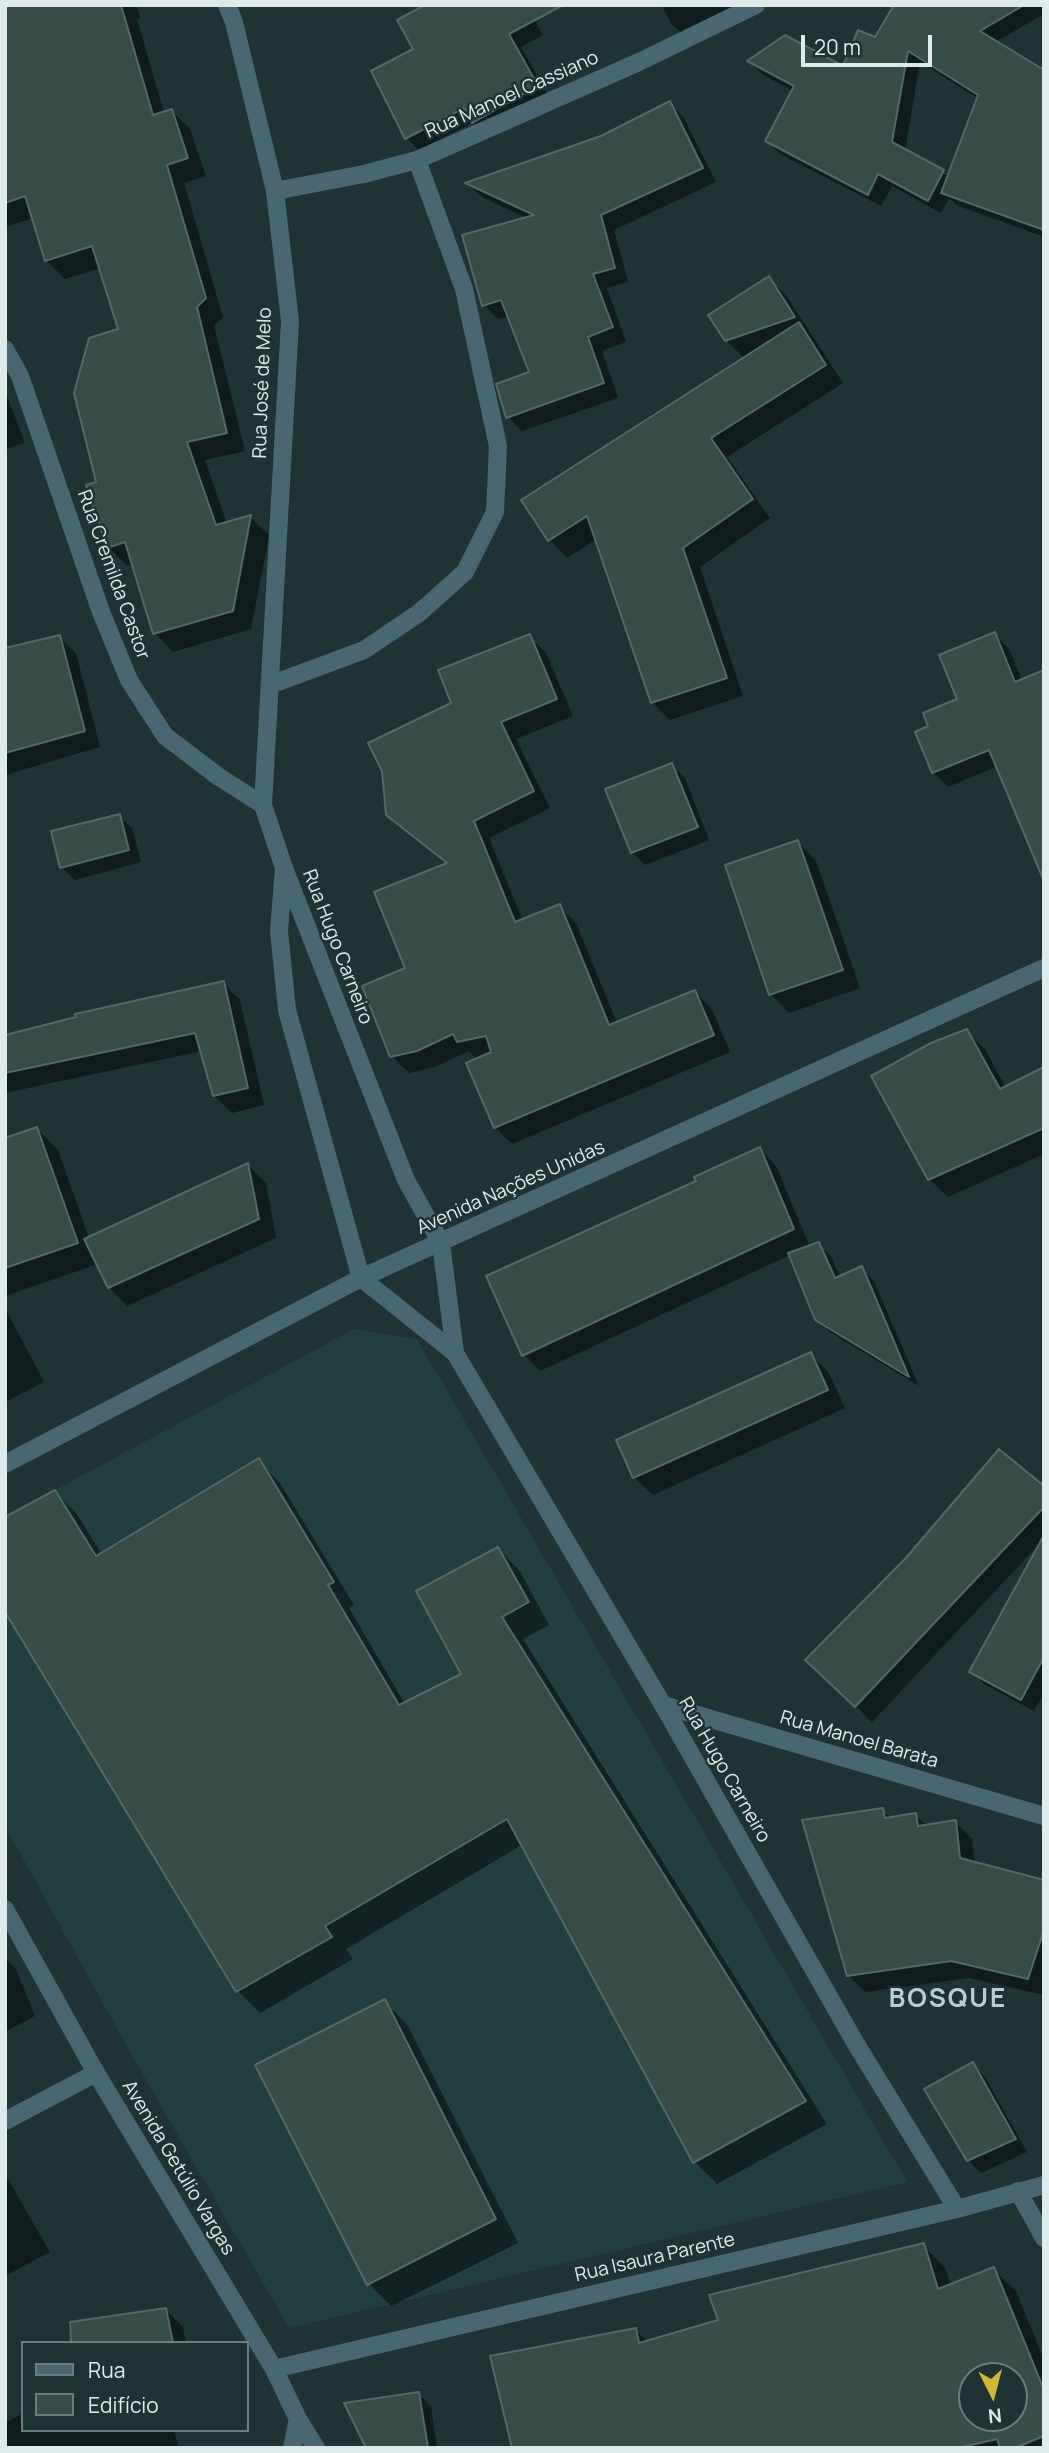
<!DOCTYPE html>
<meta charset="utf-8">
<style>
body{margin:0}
#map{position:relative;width:1049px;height:2453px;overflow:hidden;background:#1f3334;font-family:Manrope,sans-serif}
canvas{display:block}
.frame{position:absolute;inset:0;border:7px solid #dfebeb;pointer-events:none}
.legend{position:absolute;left:21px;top:2341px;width:228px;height:91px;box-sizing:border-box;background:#1f3334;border:2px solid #6c7d7d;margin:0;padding:9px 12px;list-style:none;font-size:21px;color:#dfebeb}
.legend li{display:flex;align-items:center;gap:14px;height:35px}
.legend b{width:35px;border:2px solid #6c7d7d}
.north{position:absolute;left:958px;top:2362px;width:70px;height:70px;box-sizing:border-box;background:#1f3334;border:2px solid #6c7d7d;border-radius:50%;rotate:174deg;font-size:19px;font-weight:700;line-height:28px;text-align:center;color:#dfebeb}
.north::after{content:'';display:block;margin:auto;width:24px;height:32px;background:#ccb938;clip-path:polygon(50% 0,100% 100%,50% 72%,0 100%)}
.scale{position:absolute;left:801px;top:35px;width:131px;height:32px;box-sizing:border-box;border:4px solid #dfebeb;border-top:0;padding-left:9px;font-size:21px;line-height:24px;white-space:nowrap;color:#dfebeb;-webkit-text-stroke:5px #1f3334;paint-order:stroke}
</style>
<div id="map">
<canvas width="1049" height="2453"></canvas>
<div class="frame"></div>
<ul class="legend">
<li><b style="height:9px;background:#496772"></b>Rua</li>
<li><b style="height:19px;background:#374b47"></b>Edifício</li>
</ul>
<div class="north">N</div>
<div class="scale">20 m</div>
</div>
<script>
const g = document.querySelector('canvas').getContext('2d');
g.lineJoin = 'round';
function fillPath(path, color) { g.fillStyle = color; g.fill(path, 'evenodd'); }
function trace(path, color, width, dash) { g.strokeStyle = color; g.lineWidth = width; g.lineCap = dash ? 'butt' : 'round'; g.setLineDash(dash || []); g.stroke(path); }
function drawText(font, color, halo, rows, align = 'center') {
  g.font = font + ' Manrope,sans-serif'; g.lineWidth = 5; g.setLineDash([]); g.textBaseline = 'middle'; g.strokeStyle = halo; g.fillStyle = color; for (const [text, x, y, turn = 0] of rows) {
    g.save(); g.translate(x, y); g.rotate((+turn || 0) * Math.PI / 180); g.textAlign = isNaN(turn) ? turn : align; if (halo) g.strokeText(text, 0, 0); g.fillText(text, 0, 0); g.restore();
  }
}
const built = new Path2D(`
 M354,1329L417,1339L907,2182L289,2328L130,2052L5,1826V1517Z`);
const shadow = new Path2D(`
 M14,5H136L140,18L137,19L164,113L172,111L190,129L206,176L184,183L223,317L214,326L245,451L205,460L227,524L250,517L269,535L251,629L173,652L155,633L133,564L127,566L108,547L98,483L120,330L101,268L65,279L47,261L33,218L8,226L5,224V16Z
 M527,5L543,35L521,47L550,99L486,135L474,122L419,150L406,138Z
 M662,5H747L684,36L671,23Z
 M896,5H1044V14L995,42L1044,72V237L956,205L949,198L941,213L892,186L881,206L780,154L767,141L793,91L762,74L750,62L844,69L875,39ZM920,62L979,99L949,177L905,151Z
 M669,103L684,118L716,182L614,230L628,282L607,288L626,342L602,351L618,398L522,431L508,417L531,373L509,316L498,319L484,305L528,219L482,197L468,184L601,138Z
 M769,278L787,297L843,383L727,457L770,518L700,567L743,696L670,720L652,702L597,539L567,558L550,540L524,500L745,359L726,340Z
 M5,391L25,443L5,449Z
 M994,634L1009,649L1022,681L998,766L948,787L933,772L931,727L960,700Z
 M529,636L546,653L573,716L516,739L550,808L489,838L523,921L559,906L576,923L617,1023L695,992L712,1009L730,1052L512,1144L495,1127L477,1060L469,1051L435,1067L409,1073L392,1056L407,969L447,865L388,815L453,704Z
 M59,637L76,653L100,747L5,775V650Z
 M672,766L685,778L709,840L645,865L632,852Z
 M119,816L132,828L141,862L75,880L62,867Z
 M798,842L816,861L860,988L789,1013L771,994Z
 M223,983L240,1000L264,1105L232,1113L214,1095L202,1051L5,1093V1037Z
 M966,1031L985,1049L1006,1088L1044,1069V1154L948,1197L929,1179Z
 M37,1129L58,1150L89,1238L248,1165L266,1183L276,1238L127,1306L109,1287L98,1264L5,1296V1140Z
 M760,1149L776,1166L810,1247L818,1244L831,1256L841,1278L862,1269L874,1281L919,1386L830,1332L817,1319L790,1255L540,1371L524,1355L698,1182Z
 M5,1308L44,1382L5,1402Z
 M811,1355L829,1373L845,1408L653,1495L634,1477Z
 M258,1461L280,1483L354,1605L349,1608L405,1704L463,1674L498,1549L520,1571L549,1625L523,1639L827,2124L717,2184L695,2162L522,1845L346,1949L353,1959L260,2013L238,1991L5,1608L55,1492L77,1514L102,1555Z
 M1044,1489V1539L872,1722L824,1676Z
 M1044,1586V1693L1034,1711L984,1684L971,1672Z
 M882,1810L891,1818L915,1815L927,1826L955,1822L972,1839L975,1863L1044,1882V1995L969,1978L865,1992L848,1975Z
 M5,1958L16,1969L35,2016L5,2032Z
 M384,2002L407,2024L518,2243L391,2306L368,2283Z
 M973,2065L985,2077L1027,2152L981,2173L968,2160Z
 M5,2174L50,2252L5,2276Z
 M923,2245L945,2268L951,2285L993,2269L1016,2291L1044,2360V2448H514L635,2330L648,2342L720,2321ZM972,2376H1014V2418H972Z
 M166,2310L183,2327L186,2343H71L68,2324Z
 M418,2394L431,2406L437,2448H368Z
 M22,2414L23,2430H174L179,2448H5V2423Z`);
const building = new Path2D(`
 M5,5H121L153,115L172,109L188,158L167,165L206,298L197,307L227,433L187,442L216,525L251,515L233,611L153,634L125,542L107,548L86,485L96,482L74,393L89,338L118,329L92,246L45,261L25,196L5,203Z
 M425,5H563L509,34L538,86L472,123L464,108L405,139L371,71L413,49L397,20Z
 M894,5H1024L980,31L1044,70V230L941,193L978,95L908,51L892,142L944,170L928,201L878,174L868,195L765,141L794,86L747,61L785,35L843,66L858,30L875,37Z
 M670,101L703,168L601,215L615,268L593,274L613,327L588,337L604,383L506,418L496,384L529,372L501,300L482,306L462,235L534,215L465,183L601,136Z
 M769,276L795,317L725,341L708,315Z
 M799,322L826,365L711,438L753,499L683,548L727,678L651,703L587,516L548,541L521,500Z
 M995,632L1015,682L1044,670V881L989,750L932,773L915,732L928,726L923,713L957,699L939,655Z
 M530,634L557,699L501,722L534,791L474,821L515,922L560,904L609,1025L695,990L714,1035L494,1128L466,1063L491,1052L486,1036L457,1042L453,1034L417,1051L390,1057L362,986L405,968L374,892L447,863L386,815L382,771L368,743L451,703L438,670Z
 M60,635L85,731L5,753V648Z
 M672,763L698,827L631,853L605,789Z
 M120,814L129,850L60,868L51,831Z
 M798,840L843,970L769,995L725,865Z
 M224,981L248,1088L213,1096L195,1033L5,1073V1035L76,1017L75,1014Z
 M967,1029L1000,1089L1044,1067V1128L928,1180L871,1076L931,1043Z
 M37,1127L78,1243L5,1268V1138Z
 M760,1147L794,1229L522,1356L486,1276L696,1181L694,1177Z
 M248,1163L259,1219L108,1288L84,1239Z
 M819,1242L835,1278L862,1266L909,1377L815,1320L788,1253Z
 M811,1352L828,1390L633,1478L616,1440Z
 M999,1449L1044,1486V1507L855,1707L805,1660L905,1559Z
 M259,1458L334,1582L328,1585L399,1705L461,1674L416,1591L498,1547L529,1602L502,1617L806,2101L693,2163L507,1819L325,1926L332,1937L236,1992L5,1612V1517L55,1490L96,1556Z
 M1044,1535V1657L1021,1700L969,1672Z
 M883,1808L885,1818L916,1813L918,1826L956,1820L960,1858L1044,1880V1930L1028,1979L951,1961L847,1976L802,1820Z
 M385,1999L496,2219L367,2285L255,2065Z
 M973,2062L1016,2139L967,2161L924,2089Z
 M924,2243L938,2289L994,2267L1044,2390V2436L1015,2448H1000L997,2439L958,2448H512L490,2356L636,2328L639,2343L718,2320L709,2295ZM972,2376H1014V2418H972Z
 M166,2308L173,2343H71L70,2322Z
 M419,2392L428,2448H366L344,2403Z`);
const minor = new Path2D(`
 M275,191L364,174L417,160L639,62L756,5
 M5,349L20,376L101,612L129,680L165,736L219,777L263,805
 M270,685L364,650L419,613L465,572L495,512L498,446L464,289L417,160
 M663,1705L1044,1816
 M5,2121L96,2073
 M1018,2191L1044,2238
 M292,2448L298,2419`);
const tertiary = new Path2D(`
 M227,5L234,22L275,191L290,321L263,805L284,868L406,1180L441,1243L455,1353
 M284,868L279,931L287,1010L361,1278L455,1353L663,1705L856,2044L957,2209
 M5,1464L361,1278L1044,968
 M5,1909L96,2073L274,2369L298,2419L316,2448
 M274,2369L957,2209L1044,2185`);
const streetNames = [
 ["Rua Manoel Cassiano",512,95,-24],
 ["Rua José de Melo",263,383,-88],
 ["Rua Cremilda Castor",113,575,70],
 ["Rua Hugo Carneiro",337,947,69],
 ["Avenida Nações Unidas",511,1188,-24],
 ["Rua Manoel Barata",859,1740,16],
 ["Rua Hugo Carneiro",724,1770,60],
 ["Avenida Getúlio Vargas",178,2168,59],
 ["Rua Isaura Parente",655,2258,-13]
];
const districtNames = [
 ["BOSQUE",948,2000]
];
fillPath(built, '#223f40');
fillPath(shadow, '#0007');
fillPath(building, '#374b47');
trace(building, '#546965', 2);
trace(minor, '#496772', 18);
trace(tertiary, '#496772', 18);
drawText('19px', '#dfebeb', '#1f3334', streetNames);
g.letterSpacing = '2px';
drawText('bold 26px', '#b8cfd1', '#1f3334', districtNames);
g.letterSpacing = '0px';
</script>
